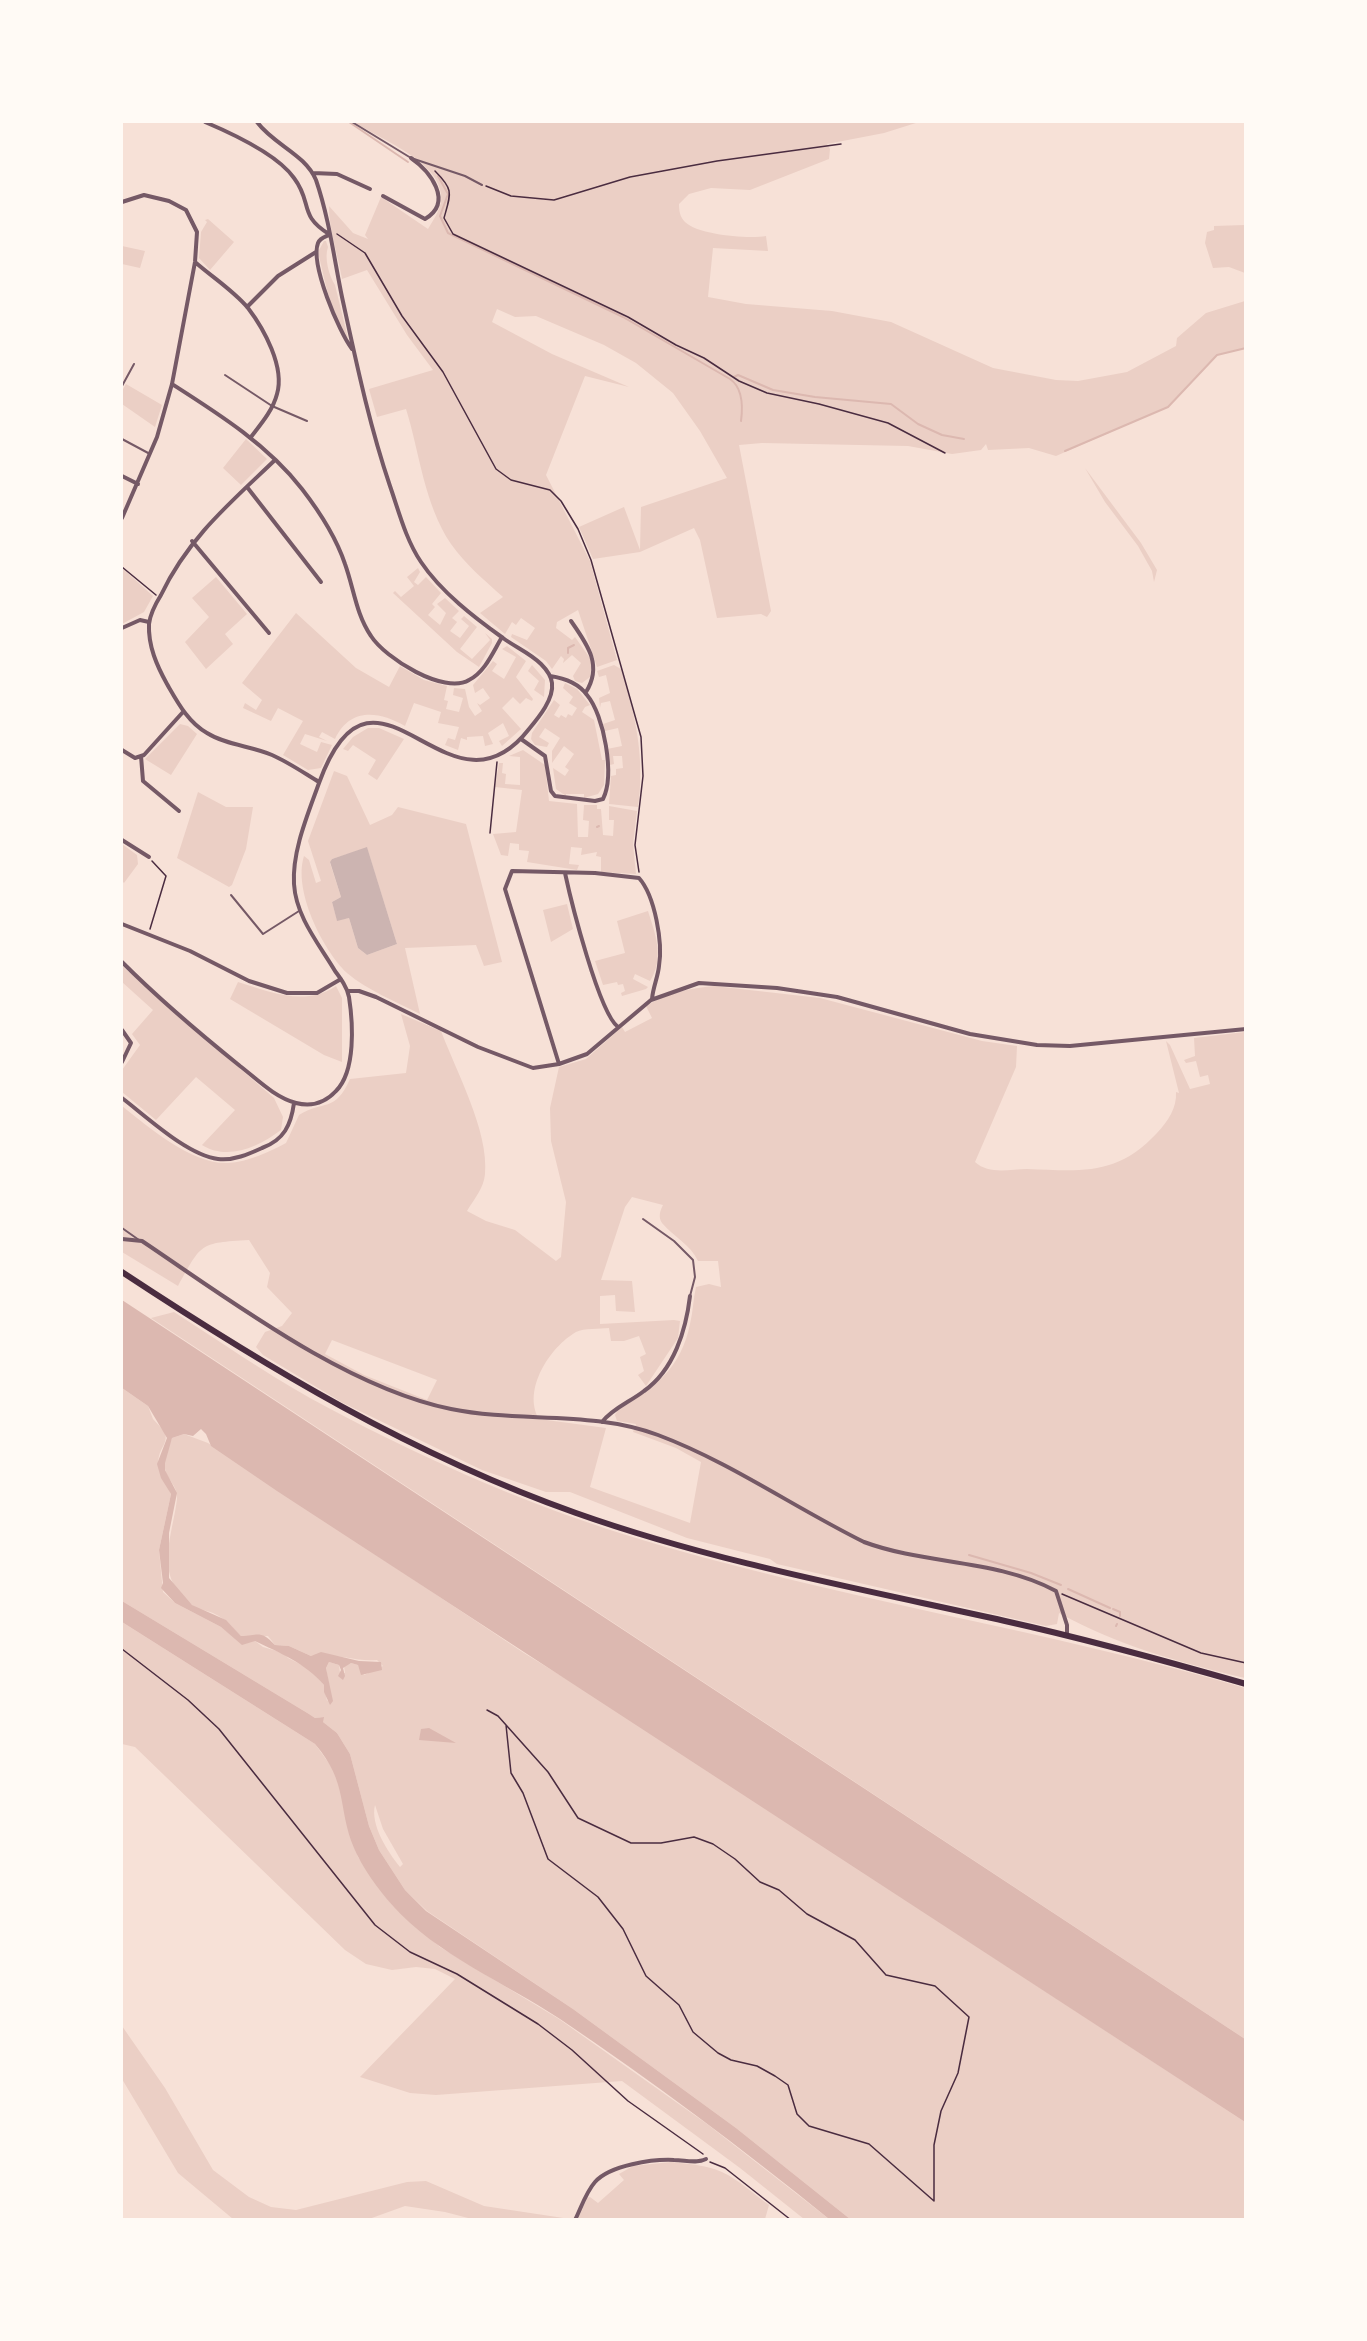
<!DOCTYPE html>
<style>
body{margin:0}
#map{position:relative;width:1367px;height:2341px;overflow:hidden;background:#f7e1d7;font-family:"Sofia Sans Condensed",sans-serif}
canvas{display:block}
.frame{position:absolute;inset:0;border:123px solid #fffaf5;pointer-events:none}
</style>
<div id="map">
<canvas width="1367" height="2341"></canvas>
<div class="frame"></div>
</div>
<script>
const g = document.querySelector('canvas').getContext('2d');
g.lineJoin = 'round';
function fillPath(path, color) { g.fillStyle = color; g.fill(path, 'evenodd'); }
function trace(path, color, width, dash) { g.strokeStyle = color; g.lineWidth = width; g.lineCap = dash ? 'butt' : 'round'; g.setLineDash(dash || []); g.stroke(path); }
const green = new Path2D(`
 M354,122H919L884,133L827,144L830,149L829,159L750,190L711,188L689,194L679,204C679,211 680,217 685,222C698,235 748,239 766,236L768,251L713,248L708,297L746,304L832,311L891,322L993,368L1056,380L1078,381L1127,372L1176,346L1177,338L1206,313L1245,301V348L1217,355L1168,407L1056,456L1029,448L988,450L986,444L981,450L952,454L908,446L762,443L739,445L771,611L767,617L761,614L717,618L700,540L694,528L640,552L593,559L579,527L624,507L640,550L641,507L727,478L700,431L673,393L636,363L604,345L536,316L515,317L497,309L492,322L552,354L629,387L585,376L546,475L590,561L617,660L597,667L578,610L557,622L556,628L572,640L575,637L592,661L590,677L582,683L575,681L573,676L581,663L572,655L563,663L564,659L561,656L552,669L546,661L511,637L512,634L527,640L535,628L521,618L516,625L512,622L505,634L480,613L503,597C484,580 465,564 451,544C424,504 420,454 406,409L377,417L369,389L433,370L407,335L367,270L342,279C338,255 329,230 329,206L353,233L368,239L365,235L381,197L428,229C434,219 443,206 441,194C438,161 380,139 354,122Z
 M208,219L234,242L210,270L199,258L201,232L207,222L205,220Z
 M1245,225V273L1229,267L1213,268L1205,243L1207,232L1214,230V226Z
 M324,241H326L328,247C324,258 329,276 335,285L348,338C333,325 323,272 318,252Z
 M122,246L145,251L140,268L122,264Z
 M126,384L162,405L155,427L122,404V391Z
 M246,439L267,459L241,485L223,468Z
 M1085,468L1141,543L1157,570L1154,582L1152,571L1138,546L1105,502Z
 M122,568L153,596L144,612L122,624Z
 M418,568L420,572L414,582L418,585L426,577L441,593L432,604L435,607L428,615L440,625L446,613L437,604L445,598L459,611L452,618L457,622L450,631L460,638L469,626L461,619L464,616L477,627L460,649L472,659L490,640L485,633L492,639V643L479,667L457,652L393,593L395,591L401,597L414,586L407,577Z
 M216,577L247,614L225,634L233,644L206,669L185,642L209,617L192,598Z
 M296,613L356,668L389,687L400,666L424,680L447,686L444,700L448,701L446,709L459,712L463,698L453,695L454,688L465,689L469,707L475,716L482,711L477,703L480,705L490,698L483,688L475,693L473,685L493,661L497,664L492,671L504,679L516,657L502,649L507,646L526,661L516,677L533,699L532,701L526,698L520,704L513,697L502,708L521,729L502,746L499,741L509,736L503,723L488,733L493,744L485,746L483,736L467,737V740L461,738L458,750L445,745L448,738L455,740L459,727L438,723L441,712L414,703L405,726C379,711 350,707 335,739L322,732L319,737L327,741L305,734L300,744L317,752L321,742L332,745L321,768L308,770L283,755L303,721L278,708L271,721L243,708L245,703L256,710L262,700L242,683Z
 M532,665L545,680L544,697L534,690L539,681L528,671Z
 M614,665L621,669C636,716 645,759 638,807L609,804L611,776L616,775V769L623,768L622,756H613L614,764L610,765L607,749L622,746L618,728L605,731L603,724L615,720L610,701L601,703L600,708L599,698L610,693L606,675L599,677L597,671Z
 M565,683L577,689L590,705L585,707L582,712L594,720L602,760H605L604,785L598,794L584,798V794H566V796L556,789L553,768L565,776L569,770L565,767L574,754L564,746L552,763V751L560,738L545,728L539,737L549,743L547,747L535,745L531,739L532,733L554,700L560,705L554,715L559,718L561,715L566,718L568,714L572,716L577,708L569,703L573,697L563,688Z
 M180,724L188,726L197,734L171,775L145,759Z
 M368,728H379L404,739L377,780L368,774L376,760L353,745L348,751L343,749L353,737Z
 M523,750L545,765L549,801L577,804L578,837H588L589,821L583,820L584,805H597V809H601L603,835L613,836L614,820H609V806L637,811L633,844L636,874L601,872V857L596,856L597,852L581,855L582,848L571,847L569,864L579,865L577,870L527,862L529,851L519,850V844L510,843L508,856L501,855L493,834L516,832L522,790L495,787L499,763H503L502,773L506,774L505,784L520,785V757L509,756Z
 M334,771L347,776L370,825L392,815L398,807L466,824L502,962L484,966L476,945L405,948L420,1014C397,1002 367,990 347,973C322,949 293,890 304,856L309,860L316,883L321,881L308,841ZM367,848L397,944L367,955L358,948L349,918L337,920L332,902L341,897L330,863L332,859Z
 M198,792L226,807H253L246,849L232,885L229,887L177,858Z
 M122,844L137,855L138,864L124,883L122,881Z
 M567,904L573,929L551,942L543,910Z
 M648,911C655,933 665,958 650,981L635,974L633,979L648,987L646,989L622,996L621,993L625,991L623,984L618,985L617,982L603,985L595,961L625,953L617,921Z
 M122,966L274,1098L283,1117L281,1130C258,1147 228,1161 202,1145L235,1110L196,1077L156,1120L122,1092V1070L140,1045L132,1034L153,1010L122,982Z
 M238,982C271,992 305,1007 336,986L342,998V1062L324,1055L230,999Z
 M714,986L820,998L982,1041L1017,1046L1016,1067L975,1162C989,1175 1010,1169 1027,1169C1082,1171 1117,1176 1157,1133C1168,1121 1177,1108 1176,1092L1179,1093L1166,1041L1170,1045L1190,1089L1210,1084L1208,1075L1200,1077L1196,1061L1186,1063L1184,1060L1195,1056L1194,1038L1245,1032V1678C1182,1663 1116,1645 1059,1613L1057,1624L1046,1626L777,1564L770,1559L687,1538L570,1492H546L482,1470L343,1403L263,1355L256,1347L265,1332L282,1326L292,1313L267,1287L270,1273L249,1240C199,1243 202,1243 178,1286L122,1252V1106C148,1127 193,1165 228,1163C248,1162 269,1152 286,1143L299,1115C323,1100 335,1113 350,1079L406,1073L410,1046L401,1014L441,1031C456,1071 489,1131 485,1174C484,1188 474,1199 467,1211L486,1221L515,1230L556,1261L561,1257L566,1202L551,1141L550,1108L559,1067L586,1059L622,1027L625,1032L652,1018L646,1006C667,993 690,988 714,986ZM632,1197L663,1205C660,1211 658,1217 662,1223C674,1237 690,1244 698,1261H718L721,1287L709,1284L696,1287C693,1300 693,1312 690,1324C681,1369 653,1389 618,1410L615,1415L617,1421L636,1424L633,1432L676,1448L701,1462L690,1523L590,1487L606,1428L539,1419C522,1390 550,1347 576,1332C584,1328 600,1329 609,1328L611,1341H624L639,1336L646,1354L640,1357L644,1371L638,1375L646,1386L678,1338L680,1321L674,1320L600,1324V1296L615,1295L616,1311L635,1312L632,1281L601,1280L625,1207ZM332,1340L437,1380L427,1400L364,1375L325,1354Z
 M174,1312C219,1341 264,1372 310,1398C411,1453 517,1501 626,1535C829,1598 1041,1628 1245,1688V2039L151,1318Z
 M122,1388L148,1406L153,1419L165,1432C168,1443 161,1447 159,1456C155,1471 167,1482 171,1494L159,1550L163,1592L175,1603L221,1627L239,1641H255L263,1647L284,1653L288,1658L310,1669L324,1685L327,1701L331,1697L326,1668L329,1662L339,1665L340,1673H345L344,1666L351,1663L358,1665L364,1675L383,1666L377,1660C354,1662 333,1652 311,1656L289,1646L275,1645L268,1636H241C230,1625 229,1621 213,1613C206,1610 198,1610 192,1605C153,1576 172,1539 177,1499C178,1486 168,1481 165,1469C163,1461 169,1446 172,1438L184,1434L208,1443L524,1653L602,1701L1245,2122V2219H850L736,2128L573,2009L427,1911L405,1890L379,1850L369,1826L350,1754L337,1733L323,1722V1717L315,1718L309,1714L122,1601ZM375,1805L383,1829L403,1864L400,1867C388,1852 370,1825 375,1805Z
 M122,1622L315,1744L336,1773L358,1857L392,1905L440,1947L559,2019L707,2124L829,2219H804L740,2168L622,2081L436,2095L410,2093L360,2077L455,1979L435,1969L416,1967L392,1970L366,1964L345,1950L135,1747L122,1744Z
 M122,2026L165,2088L213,2170L249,2197L271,2207L296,2210L407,2182L426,2181L484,2206L570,2219H472L445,2212L405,2206L369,2219H233L178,2173L122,2079Z
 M671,2162C726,2167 727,2173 769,2205L765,2219H578L587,2198L590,2197L598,2203L624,2180L619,2174L633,2166Z`);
const water = new Path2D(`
 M122,1300L1245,2039V2122L277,1491L211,1446L206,1434L201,1429L193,1436L184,1434L172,1438L165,1463V1470L177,1493L169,1533V1578L192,1605L226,1620L241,1636C259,1635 261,1630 275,1645L289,1646L311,1656L321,1652L359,1661L381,1662L382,1670L361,1675L358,1665L351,1663L343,1668L345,1676L343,1680L338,1676L341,1670L339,1665L329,1662L326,1668L333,1701L330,1705L324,1692V1685C305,1663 280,1653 255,1641L242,1645L221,1627L175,1603L161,1588L163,1583L159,1550L171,1494L161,1478L157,1464L167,1438L148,1406L122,1388Z
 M122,1601L309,1714L315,1718L324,1717L323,1722L337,1733L350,1754L369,1826L379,1850L405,1890L426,1911L573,2009L736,2128L850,2219H829C743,2149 652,2081 560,2019C504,1982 438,1956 392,1905C378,1889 362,1867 354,1848C337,1807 349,1784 315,1744L122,1622Z
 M429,1728L456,1743L419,1740L421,1729Z`);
const stream = new Path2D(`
 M349,122L408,162
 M438,176L448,194L440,216L448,233L623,317L730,379C743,388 743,406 741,421
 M734,377L738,375L773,390L815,397L891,404L918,424L942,435L964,439
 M1065,451L1168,407L1217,355L1246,348
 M568,653V648L574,645
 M597,827L599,826
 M969,1555L1031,1573L1061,1585
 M1068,1589L1110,1608
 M1113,1609L1120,1612V1616
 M1116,1626L1117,1624`);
const building = new Path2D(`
 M367,847L397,944L367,955L358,948L349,918L337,921L332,902L341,897L330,862L332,859Z`);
const path = new Path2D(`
 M435,171C454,190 451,193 444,218L453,234L628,317L676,345L704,358L739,381L767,393L819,404L888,423L945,453
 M486,186L511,196L554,200L630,177L717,161L841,144
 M337,234L365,253L402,316L443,372L496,469L511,480L550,490L561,501L578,529L591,560L641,737L643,776L635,845L639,872
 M122,567L156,595
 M490,833L497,762
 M150,929L166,876L152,861
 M1062,1594L1201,1653L1246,1663
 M122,1649L188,1700L219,1729L375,1925L410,1952L457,1974L538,2024L572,2050L628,2101L703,2154
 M487,1710L498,1716L548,1772L578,1818L631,1843H661L694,1837L713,1844L735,1859L760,1882L779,1890L807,1914L855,1940L886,1975L935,1986L969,2017L958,2073L941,2111L934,2145V2201L869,2144L809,2126L797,2114L788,2085L775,2076L757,2066L731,2060L718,2053L693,2032L679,2005L646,1976L623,1929L598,1897L548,1859L523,1793L511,1773L506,1725
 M710,2162L725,2168L791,2220`);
const service = new Path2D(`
 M352,122L411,158L465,176L482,185
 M225,375L272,406L307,421
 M122,386L134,364
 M122,439L150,454
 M231,895L263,934L299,911
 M643,1219L674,1241L693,1260L695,1277L690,1296
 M122,1228L139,1240`);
const minor = new Path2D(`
 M205,122C231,133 278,155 294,178C313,203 298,215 329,234
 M313,173L337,174L370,189
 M383,196L425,219C454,202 430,171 411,158
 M122,202L144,195L169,201L186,210L197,232L195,262L172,384L157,437L122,518
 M329,235C325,237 320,238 318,243C310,264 339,332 352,349
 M195,262C212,277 234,291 248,308C264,329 285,367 277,394C273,410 261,424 251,437
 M247,307L278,276L316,252
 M172,384C219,414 268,445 302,489C319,511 336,537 345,564C354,589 356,614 371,636C385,658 444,695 469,680C485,672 493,652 502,637
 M275,460C230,503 188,538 161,595C156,603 150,615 149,624C148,646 157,666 167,684C178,703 188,722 207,733C226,745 251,746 272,755C288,762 304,773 319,782
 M122,476L138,484
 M247,487L321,582
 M192,541L269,633
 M571,621C587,644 603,665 586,692
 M122,628L140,620L149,622
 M521,739L545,756L551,791L555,796L595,801L603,799C615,775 604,715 587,695C579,684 564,678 550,676
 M122,750L135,758L144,755L183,712
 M141,756L143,781L179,811
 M122,840L149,857
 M565,873C571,901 599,1013 618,1027
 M122,924L190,951L249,981L287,993H317L341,979
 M122,962C159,999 199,1033 240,1066C257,1079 274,1097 296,1103C312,1107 325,1103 336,1091C356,1071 353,1023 349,997C347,987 341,979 335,971C319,944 296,917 294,884C292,851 308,814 319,783C375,628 448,833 529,729C539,717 554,699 552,683C551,675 546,669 541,664C530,653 515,647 503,638C475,618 441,592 421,562C406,540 399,512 390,486C369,424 356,361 342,297C334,258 329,218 316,180C305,154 274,145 257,122
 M348,991H359L376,997L478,1047L533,1068L559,1064L587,1054L651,1000L699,983L777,988L837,997L970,1034L1037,1045L1070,1046L1246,1029
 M122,1030L131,1043L122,1062
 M559,1064L505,889L512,871L595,873L639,878C655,896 663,943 659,966C658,977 653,987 652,999
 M122,1098C147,1117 187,1155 218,1159C233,1161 249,1154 262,1148C284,1140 291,1125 294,1103
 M122,1239L142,1241C230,1300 346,1388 451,1409C519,1423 592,1410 658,1435C730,1462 795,1508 864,1542C926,1565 996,1559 1056,1591L1067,1625V1636
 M602,1422C613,1408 630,1402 644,1391C674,1370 686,1330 690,1296
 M575,2220C581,2208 586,2192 595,2182C610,2165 653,2159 674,2160C685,2160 696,2164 706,2159`);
const primary = new Path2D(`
 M122,1272C266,1367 412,1455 576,1513C714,1562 861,1589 1005,1621C1086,1639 1166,1661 1246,1684`);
fillPath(green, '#ebcfc5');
fillPath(water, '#dcb8b0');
trace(stream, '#dcb8b0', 2);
fillPath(building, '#ccb4b1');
trace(path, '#4a2c40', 1.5);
trace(service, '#755966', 2);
trace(minor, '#755966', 4);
trace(primary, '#4a2c40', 6);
</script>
